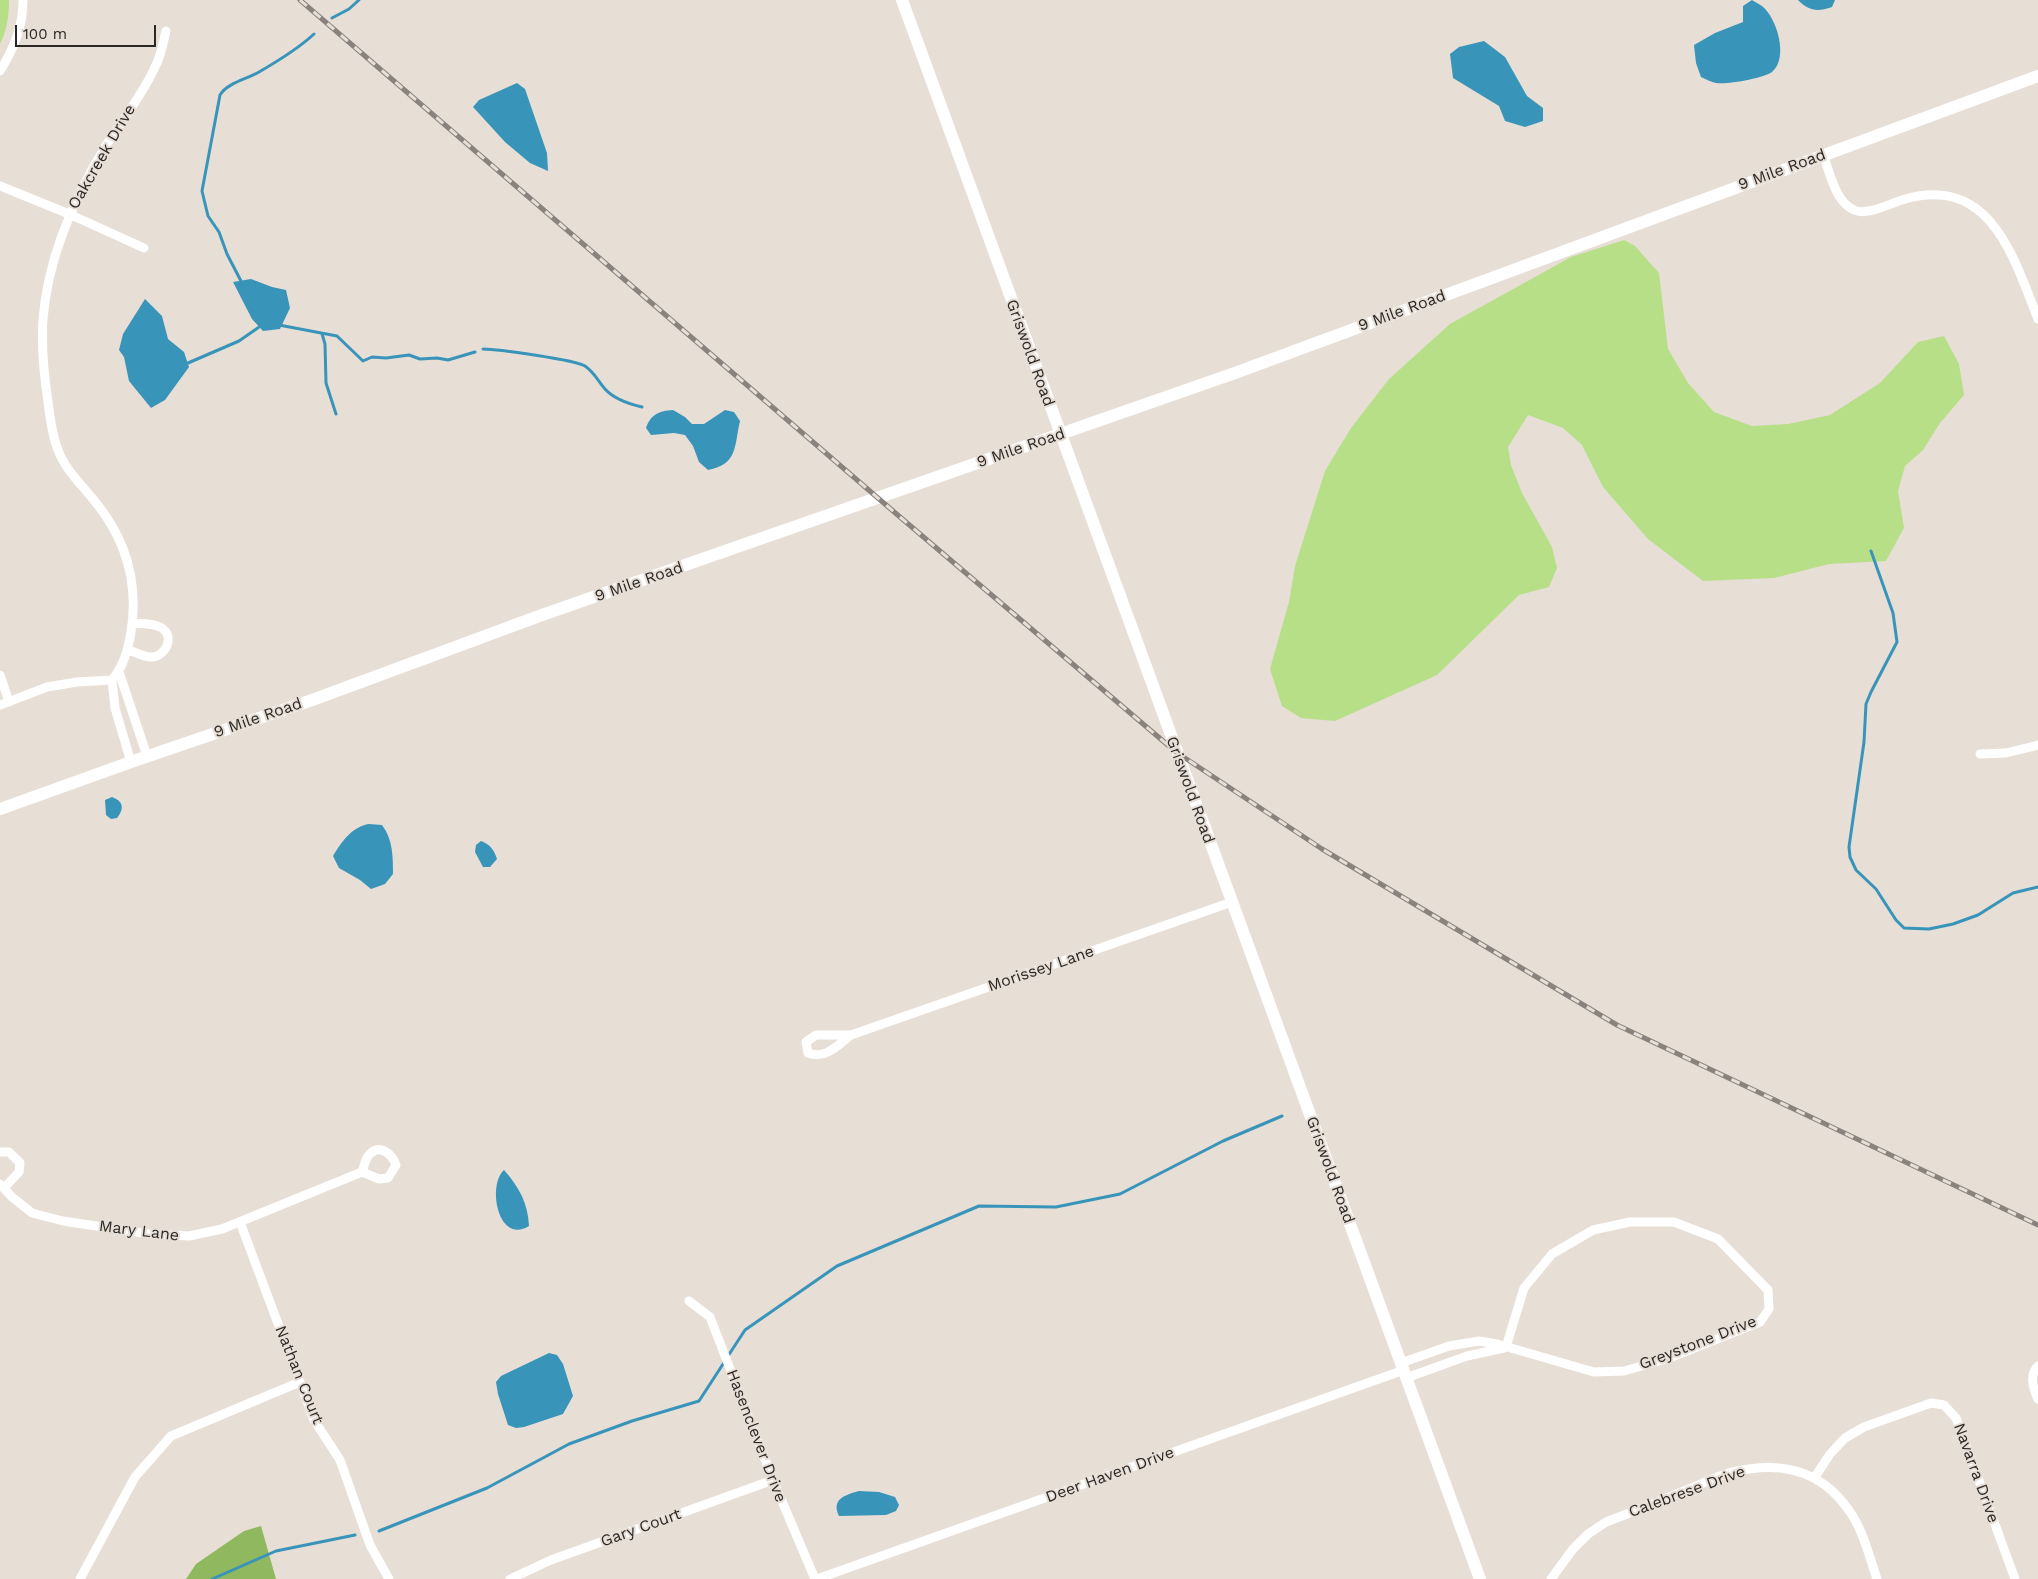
<!DOCTYPE html>
<style>
body{margin:0}
#map{position:relative;width:2038px;height:1579px;overflow:hidden;background:#e7ded6;font-family:"Work Sans",sans-serif}
canvas{display:block}
.scale{position:absolute;left:15px;top:25px;width:141px;height:22px;box-sizing:border-box;border:2px solid #2b2724;border-top:0;padding-left:6px;font-size:15px;line-height:18px;white-space:nowrap;color:#2b2724;-webkit-text-stroke:4px #e7ded6;paint-order:stroke}
</style>
<div id="map">
<canvas width="2038" height="1579"></canvas>
<div class="scale">100 m</div>
</div>
<script>
const g = document.querySelector('canvas').getContext('2d');
g.lineJoin = 'round';
function fillPath(path, color) { g.fillStyle = color; g.fill(path, 'evenodd'); }
function trace(path, color, width, dash) { g.strokeStyle = color; g.lineWidth = width; g.lineCap = dash ? 'butt' : 'round'; g.setLineDash(dash || []); g.stroke(path); }
function drawText(font, color, halo, rows, align = 'center') {
  g.font = font + ' "Work Sans",sans-serif'; g.lineWidth = 4; g.setLineDash([]); g.textBaseline = 'middle'; g.strokeStyle = halo; g.fillStyle = color; for (const [text, x, y, turn = 0] of rows) {
    g.save(); g.translate(x, y); g.rotate((+turn || 0) * Math.PI / 180); g.textAlign = isNaN(turn) ? turn : align; if (halo) g.strokeText(text, 0, 0); g.fillText(text, 0, 0); g.restore();
  }
}
const green = new Path2D(`
 M0,0H9C9,16 7,30 0,44Z
 M1624,240L1635,246L1659,273L1668,349L1688,383L1714,412L1752,426L1788,424L1830,415L1880,383L1918,342L1944,336L1959,364L1964,395L1940,423L1923,450L1905,466L1898,491L1904,528L1886,561L1829,564L1774,578L1703,581L1648,539L1603,487L1582,445L1563,428L1528,415L1508,447L1511,465L1522,493L1552,547L1557,568L1549,587L1519,595L1437,675L1335,721L1301,718L1282,706L1270,669L1289,602L1295,566L1325,471L1351,428L1389,379L1450,324L1571,257Z`);
const forest = new Path2D(`
 M261,1526L276,1579H186L196,1564L244,1531Z`);
const water = new Path2D(`
 M1752,0C1755,2 1759,4 1762,6C1777,18 1789,58 1772,72C1764,78 1726,85 1716,83C1711,82 1706,79 1701,77L1696,63L1694,45L1715,33L1743,22V6Z
 M1798,0H1835L1832,7C1817,12 1809,11 1798,0Z
 M1484,41L1505,57L1527,96L1543,108V121L1525,127L1505,121L1499,106L1453,78L1450,54L1459,47Z
 M517,83L525,89L547,153L548,171L530,163L505,142L473,107L479,100Z
 M251,279L272,287L286,290L290,308L280,329L263,331L252,319L233,282Z
 M145,299L162,316L168,339L184,352L189,367L165,400L151,408L129,381L124,357L119,350L123,334Z
 M673,410L685,417L692,424H704L725,410L734,412L740,421C734,447 738,464 708,470L699,462L693,446L685,435L674,433L651,435L646,428C651,414 659,411 673,410Z
 M112,797C123,801 125,808 117,818L111,819L106,815L105,800Z
 M369,824L382,825C393,839 393,857 393,874L385,884L371,889L360,880L339,868L333,856C341,842 353,826 369,824Z
 M481,841C491,845 494,850 497,859L490,867H483L475,852L476,845Z
 M504,1170C519,1187 528,1203 529,1226C498,1245 487,1185 504,1170Z
 M549,1353L557,1355L563,1364L573,1396L563,1414L524,1427L516,1428L508,1425L498,1394L496,1382L501,1376Z
 M859,1491L879,1492L895,1497L899,1505L896,1511L886,1515L839,1516C831,1499 845,1495 859,1491Z`);
const stream = new Path2D(`
 M332,18L349,9L359,0
 M242,283L227,254L219,232L208,216L202,191L220,95C227,83 247,79 259,72C278,61 298,49 314,34
 M279,325L337,336L363,361L372,357L386,358L409,355L420,359L437,358L448,360L475,352
 M322,334L325,344L326,383L336,414
 M483,349C497,349 576,360 585,366C594,372 598,381 605,389C614,399 629,404 642,407
 M188,363L239,341L262,325
 M1871,551L1893,613L1897,642L1871,692L1866,704L1864,742L1849,847L1850,857L1856,870L1876,889L1896,920L1904,928L1929,929L1953,924L1978,915L2013,893L2038,887
 M728,1356L745,1330L837,1266L979,1206L1056,1207L1120,1194L1223,1141L1282,1116
 M379,1531L487,1488L569,1444L632,1421L699,1401L725,1361
 M212,1579L276,1551L355,1535`);
const street = new Path2D(`
 M0,71C14,48 23,27 23,0
 M1823,155C1830,172 1835,202 1854,210C1867,216 1889,204 1902,200C1989,173 2013,255 2038,319
 M0,186L69,214L144,248
 M128,650C135,652 144,657 151,657C166,657 176,635 160,627C152,623 141,624 133,623
 M119,672L147,756
 M0,675L9,702
 M0,705L47,687L77,682L112,680
 M1980,754L2006,753L2038,745
 M131,762L115,708L112,680C124,666 128,649 131,632C139,582 125,537 93,499C80,483 65,469 58,450C52,435 50,418 48,402C44,375 41,347 43,319C48,257 73,200 105,147C121,122 143,94 155,67C161,56 163,43 166,31
 M851,1035H816L806,1042L808,1053C825,1060 838,1045 851,1035L1232,902
 M0,1152H9L20,1163L19,1172L4,1188
 M0,1184L12,1197L32,1213L63,1221L149,1234L189,1236L222,1229L362,1172L379,1179L388,1178L396,1165C392,1154 379,1142 368,1156C365,1160 364,1167 362,1172
 M240,1222L314,1420L340,1460L370,1545L389,1579
 M689,1301L710,1317L773,1480L815,1579
 M1401,1363L1449,1346L1479,1341L1497,1344L1594,1372L1624,1371L1669,1358L1760,1322L1769,1309L1768,1290L1718,1239L1674,1222H1630L1593,1230L1552,1254L1524,1288L1506,1347
 M2038,1366C2029,1374 2033,1389 2038,1399
 M1406,1378L1467,1356L1504,1348
 M1815,1477L1830,1454L1845,1438L1864,1427L1931,1403L1944,1405L1956,1418L2015,1579
 M80,1579L135,1477L171,1436L300,1382
 M510,1579L551,1560L773,1480
 M817,1579L1404,1370
 M1551,1579L1573,1549L1588,1534L1606,1522C1632,1512 1658,1502 1684,1491C1700,1485 1716,1476 1733,1472C1778,1461 1820,1469 1848,1509C1863,1529 1869,1556 1877,1579`);
const secondary = new Path2D(`
 M902,0L1480,1579
 M0,809L131,762L315,699L542,615L1235,373L2038,76`);
const rail = new Path2D(`
 M300,0L900,517L1176,752L1322,849L1617,1025L2038,1225`);
const streetNames = [
 ["Oakcreek Drive",102,157,-60],
 ["9 Mile Road",1782,170,-20],
 ["9 Mile Road",1402,311,-20],
 ["Griswold Road",1030,353,70],
 ["9 Mile Road",1021,448,-19],
 ["9 Mile Road",639,582,-19],
 ["9 Mile Road",258,718,-19],
 ["Griswold Road",1190,790,70],
 ["Morissey Lane",1041,969,-19],
 ["Griswold Road",1330,1170,70],
 ["Mary Lane",139,1231,7],
 ["Greystone Drive",1698,1343,-21],
 ["Nathan Court",299,1375,68],
 ["Hasenclever Drive",756,1436,69],
 ["Navarra Drive",1976,1473,70],
 ["Deer Haven Drive",1110,1475,-20],
 ["Calebrese Drive",1687,1492,-20],
 ["Gary Court",641,1528,-20]
];
fillPath(green, '#b7df88');
fillPath(forest, '#90b85e');
fillPath(water, '#3994ba');
trace(stream, '#3994ba', 3);
trace(street, '#fff', 9);
trace(secondary, '#fff', 12);
trace(rail, '#89827d', 5);
trace(rail, '#e7ded6', 3, [9]);
drawText('16px', '#2b2724', '#e7ded6', streetNames);
</script>
